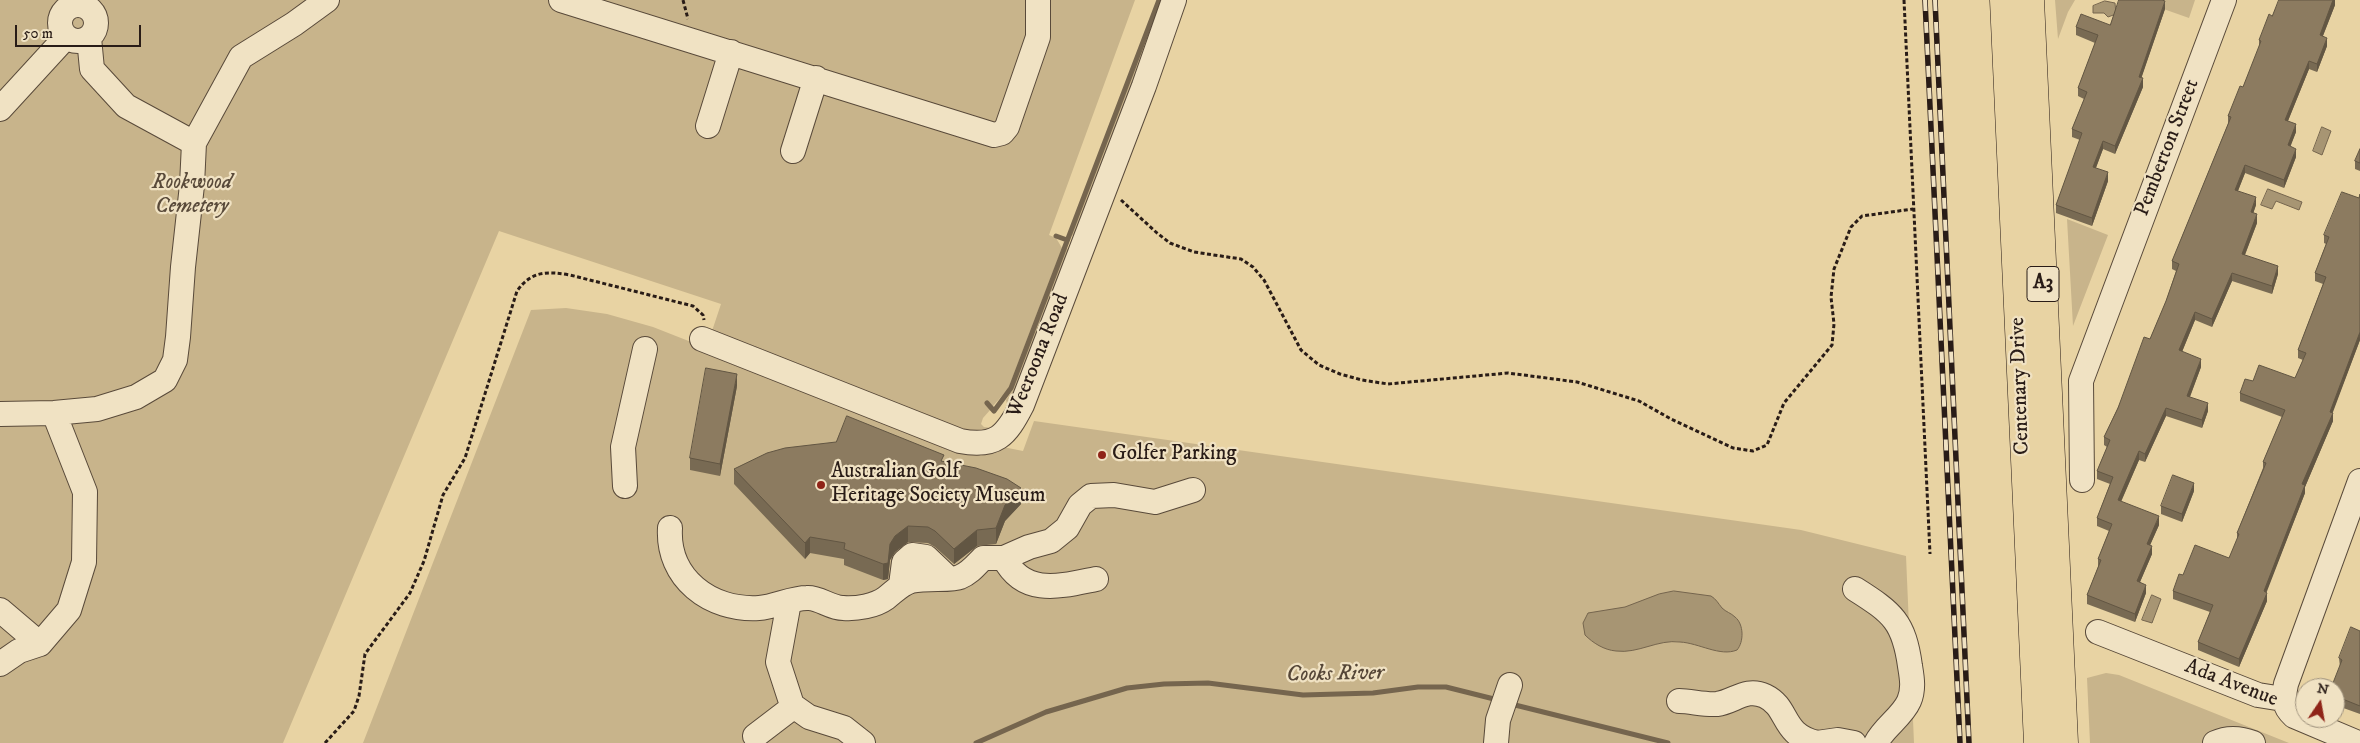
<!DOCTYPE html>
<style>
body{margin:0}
#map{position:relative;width:2360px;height:743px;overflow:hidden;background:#e8d3a3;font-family:"IM FELL DW Pica",serif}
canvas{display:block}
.north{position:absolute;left:2295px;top:678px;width:50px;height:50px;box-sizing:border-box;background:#f0e2c3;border:1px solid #a0937e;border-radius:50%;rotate:12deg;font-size:14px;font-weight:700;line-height:20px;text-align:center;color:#291c17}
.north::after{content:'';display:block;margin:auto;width:18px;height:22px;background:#8f2418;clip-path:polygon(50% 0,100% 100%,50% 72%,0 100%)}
.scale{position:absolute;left:15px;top:25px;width:126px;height:22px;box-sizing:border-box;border:2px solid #291c17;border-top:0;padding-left:6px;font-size:15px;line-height:18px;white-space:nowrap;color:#291c17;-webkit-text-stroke:4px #f0e2c3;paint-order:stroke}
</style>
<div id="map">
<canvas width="2360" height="743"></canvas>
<div class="north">N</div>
<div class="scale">50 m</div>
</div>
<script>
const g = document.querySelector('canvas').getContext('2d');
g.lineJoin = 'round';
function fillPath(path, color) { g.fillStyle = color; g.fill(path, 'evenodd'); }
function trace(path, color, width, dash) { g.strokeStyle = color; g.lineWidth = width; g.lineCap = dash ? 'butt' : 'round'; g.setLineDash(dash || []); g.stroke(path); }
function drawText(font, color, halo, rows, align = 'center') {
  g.font = font + ' "IM FELL DW Pica",serif'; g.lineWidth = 4.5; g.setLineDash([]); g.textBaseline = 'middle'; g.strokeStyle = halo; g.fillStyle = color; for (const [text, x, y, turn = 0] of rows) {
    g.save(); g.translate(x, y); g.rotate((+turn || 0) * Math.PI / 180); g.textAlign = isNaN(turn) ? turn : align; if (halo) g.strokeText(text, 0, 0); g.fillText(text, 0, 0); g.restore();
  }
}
const green = new Path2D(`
 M0,0H1135L1049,235L1056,238L1062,248L1008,389L993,406L988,401L986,405L991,409L983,418L981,424L984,427L993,428L970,433L711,334L721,304L499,231L283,743H0Z
 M2055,0H2075L2068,12L2058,39Z
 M2138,0H2195L2189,18Z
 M1155,18L1159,19L1017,395L1003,420L1007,404L1006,400L1012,391L1066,249L1072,247L1075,240L1071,233Z
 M2067,219L2108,235L2073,326Z
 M566,308L607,314L653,327L981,456L1003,447L1023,451L1034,421L1801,530L1906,556L1914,743H363L531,310Z
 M2106,673L2119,675L2289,743H2090L2087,678Z`);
const water = new Path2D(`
 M2105,1L2115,3L2116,14L2108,17L2104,13H2093V6Z
 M2322,127L2331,131L2322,155L2313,151Z
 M2268,189L2302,202L2299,210L2276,201L2272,209L2261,205Z
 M1674,591L1711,596C1716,599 1718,603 1722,608C1726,612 1731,613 1735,617C1744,624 1744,642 1737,650C1720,657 1699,643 1680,642C1658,639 1638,654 1616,651C1604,650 1593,643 1585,635L1583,623L1588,613L1625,607L1659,594Z
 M2152,595L2161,599L2152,623L2142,620Z`);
const stream = new Path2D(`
 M1056,236L1067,240
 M987,403L994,411L1011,388L1159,0
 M1511,704L1668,743
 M976,743L1046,712L1127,688L1164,684L1208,683L1303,695L1373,693L1418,687H1446L1498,700`);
const path = new Path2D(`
 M683,0L688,19
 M1904,0L1930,554
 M1121,200L1157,233L1170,243L1194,252L1241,259L1253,267L1264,280L1301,350L1319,365L1340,374L1362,380L1388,384L1508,373L1577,382L1639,401L1671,419L1733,448L1753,451L1767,445L1784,403L1832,345L1834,324L1831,297L1834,269L1851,227L1862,216L1913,209
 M325,743L354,711L359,696L365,654L410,593L424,561L443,495L465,458L517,291C531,271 547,271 570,275L693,306L703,315L704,320`);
const minor = new Path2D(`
 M561,0L994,135L1002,133L1007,127L1038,37V0
 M60 23a18 18 0 1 1 36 0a18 18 0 1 1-36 0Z
 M89,38L92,69L126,106L194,143
 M0,109L66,37
 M708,126L731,52
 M793,151L816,78
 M702,339L960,441C996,448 1006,436 1022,405L1144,86L1174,0
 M0,414L54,413L97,409L136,397L165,380L175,360L178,337L183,267L192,185L194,143L241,57L294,24L327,0
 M2082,480L2081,381L2224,0
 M625,486L623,447L645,349
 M670,528C667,578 710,611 759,608C775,607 791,598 807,598C819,597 830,608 843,608C857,609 875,606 886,598C895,591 901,584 911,581C926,577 951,581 960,577C970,573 976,565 983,558H1004L1029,547L1051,541L1067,528L1080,505L1091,496L1114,495L1155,502L1193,490
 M1004,558C1024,597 1061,586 1096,579
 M901,585L904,562L912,555L926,557L948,578
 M1855,589C1893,613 1904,622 1910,666C1912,678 1914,689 1909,701C1902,717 1884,727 1876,743
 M789,602L778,662L792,705L809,717L844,728L863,743
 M0,610L40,644
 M2098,632L2258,695L2283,699
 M0,664L19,651L40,644L69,610L84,562L85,492L54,413
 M1679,701C1691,701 1704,705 1717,704C1734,702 1746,687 1765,696C1790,708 1780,734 1817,743
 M755,736L793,707
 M1496,743L1498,720L1510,685
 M1817,743L1838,740L1854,743
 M2215,743C2228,737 2240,738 2253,743
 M2358,743L2294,716C2283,706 2283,697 2286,684L2360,481`);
const highway = new Path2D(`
 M2004,0L2038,743
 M2030,0L2064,743`);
const rail = new Path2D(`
 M1925,0L1960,743
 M1935,0L1969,743`);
const wall = new Path2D(`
 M2335,0V5L2323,36L2327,46L2317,72L2309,69L2288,121L2296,132L2290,146L2296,157L2284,188L2245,173L2238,191L2256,205L2253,213L2257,223L2245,255L2278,274L2272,294L2232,281L2212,327L2195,320L2182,352L2201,367L2190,397L2208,411L2202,428L2166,416L2145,462L2139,460L2121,502L2159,525L2150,545L2152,554L2140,582L2146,593L2135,622L2087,604V595L2098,567V559L2109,531L2097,526V518L2110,484L2097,479V471L2107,447L2104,445V437L2150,339L2166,301L2176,271L2172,269V261L2228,124V116L2243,87L2259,48V40L2272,16Z
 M2165,9L2141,78L2143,87L2115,154L2103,149L2096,168L2108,181L2092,226L2056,213V205L2080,140L2072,137V129L2084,99L2078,96V88L2095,43L2076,35V27L2110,25Z
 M2360,149V171L2355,169V161Z
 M2360,194V340L2332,413L2333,421L2305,487V493L2266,592L2267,601L2239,667L2198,650V642L2210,612L2173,599V591L2183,575L2229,558L2237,540V533L2263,468V462L2282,417L2240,401V393L2253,381L2295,378L2303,360L2298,358V350L2323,284L2315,281V273L2326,244L2324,243V235L2359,198Z
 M737,386L720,476L690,470V458Z
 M944,462L1021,504L1005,521L996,544L977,546L954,564L935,547L928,543L908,542L895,552L890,560L888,579L883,580L844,565V559L810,553L805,559L734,484V469Z
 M2194,491L2182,522L2161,514V506Z
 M2360,631V714L2335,705V688L2340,667L2339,658Z`);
const shadedWall = new Path2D(`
 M2333,0H2335V5L2320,43V35Z
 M2165,1V9L2139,85V77Z
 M2327,38V46L2317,72V64Z
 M2309,61V69L2285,128V120Z
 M2143,78V87L2115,154V146Z
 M2296,124V132L2288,153V145Z
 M2103,141V149L2093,175V167Z
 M2296,149V157L2284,188V180Z
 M2245,165V173L2235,198V190Z
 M2108,172V181L2092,226V218Z
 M2256,197V205L2251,220V212Z
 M2257,214V223L2242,262V254Z
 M2278,266V274L2272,294V286Z
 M2232,273V281L2212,327V319Z
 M2195,312V320L2179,359V350Z
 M2360,332V340L2330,420V412Z
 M2201,359V367L2187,404V396Z
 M737,374V386L720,476V464Z
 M2208,403V411L2202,428V420Z
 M2166,408V416L2145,462V454Z
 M2333,413V421L2305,487V493L2264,599V591L2302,484Z
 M2139,451V460L2118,508V500Z
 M2194,483V491L2182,522V514Z
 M1021,488V504L1005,521L996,544V528L1005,505Z
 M2159,516V525L2147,552V544Z
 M908,526V542L895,552L890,560L888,579L883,580V564L890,544L895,536Z
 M977,530V546L954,564V549Z
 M810,537V553L805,559V543Z
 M2152,546V554L2137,589V581Z
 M2146,585V593L2135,622V614Z
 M2267,593V601L2239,667V659Z`);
const building = new Path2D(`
 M2119,0H2162L2165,1L2139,77L2143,78L2115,146L2103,141L2093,167L2108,172L2092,218L2056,205L2082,133L2072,129L2087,92L2078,88L2098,35L2076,27L2081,14L2110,25Z
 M2279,0H2333L2320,35L2327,38L2317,64L2309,61L2285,120L2296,124L2288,145L2296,149L2284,180L2245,165L2235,190L2256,197L2251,212L2257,214L2242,254L2278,266L2272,286L2232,273L2212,319L2195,312L2179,350L2201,359L2187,396L2208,403L2202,420L2166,408L2145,454L2139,451L2118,500L2159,516L2147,544L2152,546L2137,581L2146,585L2135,614L2087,595L2101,560L2098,559L2112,524L2097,518L2113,477L2097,471L2110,440L2104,437L2118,408L2144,337L2150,339L2166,301L2179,264L2172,261L2231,117L2228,116L2240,86L2243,87L2261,41L2259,40L2269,14L2272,16Z
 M2360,149V163L2355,161Z
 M2342,192L2359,198L2360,194V332L2330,412L2333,413L2302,484L2305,485L2264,591L2267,593L2239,659L2198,642L2213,605L2173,591L2179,574L2183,575L2195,545L2229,558L2239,534L2237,533L2266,463L2263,462L2285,410L2240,393L2245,379L2253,381L2259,365L2295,378L2306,353L2298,350L2326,277L2315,273L2329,237L2324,235Z
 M706,368L737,374L720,464L690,458Z
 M847,416L944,455L941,461L976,468L1007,479L1021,488L1005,505L996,528L977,530L954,549L935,531L928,527L908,526L895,536L890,544L888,563L883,564L844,549L845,543L810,537L805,543L734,469L767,453L785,448L836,442Z
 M2173,475L2194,483L2182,514L2161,506Z
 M2351,627L2360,631V706L2335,696V688H2331L2342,660L2339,658Z`);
const markers = [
 [1102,455,5,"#8f2418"],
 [821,485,5,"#8f2418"]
];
const shields = [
 [2043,284,32]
];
const shieldNames = [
 ["A3",2043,284]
];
const streetNames = [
 ["Pemberton Street",2168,148,-69],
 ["Weeroona Road",1039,356,-68],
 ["Centenary Drive",2021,386,-92],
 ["Ada Avenue",2231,684,21]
];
const parkNames = [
 ["Rookwood",192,184],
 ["Cemetery",192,208]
];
const poiNames = [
 ["Golfer Parking",1112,455],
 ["Australian Golf",831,473],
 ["Heritage Society Museum",831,497]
];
const waterNames = [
 ["Cooks River",1335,675,-1]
];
fillPath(green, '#c8b48b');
fillPath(water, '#a79573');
trace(water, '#75654e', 1);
trace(stream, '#75654e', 5);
trace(minor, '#594a3a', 26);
trace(highway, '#291c17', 29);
trace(path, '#291c17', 3, [4, 2.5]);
trace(minor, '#f0e2c3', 24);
trace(highway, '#e8d3a3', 28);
trace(rail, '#291c17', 5.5);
trace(rail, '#f0e2c3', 4, [11]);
fillPath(wall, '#786a53');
fillPath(shadedWall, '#625643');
fillPath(building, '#8c7b60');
trace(building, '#625643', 1);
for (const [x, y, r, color] of markers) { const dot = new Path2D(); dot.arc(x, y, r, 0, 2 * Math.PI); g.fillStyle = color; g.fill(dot); trace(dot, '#f0e2c3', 2); }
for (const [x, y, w] of shields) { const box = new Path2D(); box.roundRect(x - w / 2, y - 17.5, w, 35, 4); g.fillStyle = '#f0e2c3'; g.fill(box); trace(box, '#291c17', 1); }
drawText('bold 20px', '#291c17', null, shieldNames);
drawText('21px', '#291c17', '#f0e2c3', streetNames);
drawText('italic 21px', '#594a3a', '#f0e2c3', parkNames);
drawText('21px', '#291c17', '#f0e2c3', poiNames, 'left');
drawText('italic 22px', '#554637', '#f0e2c3', waterNames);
</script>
